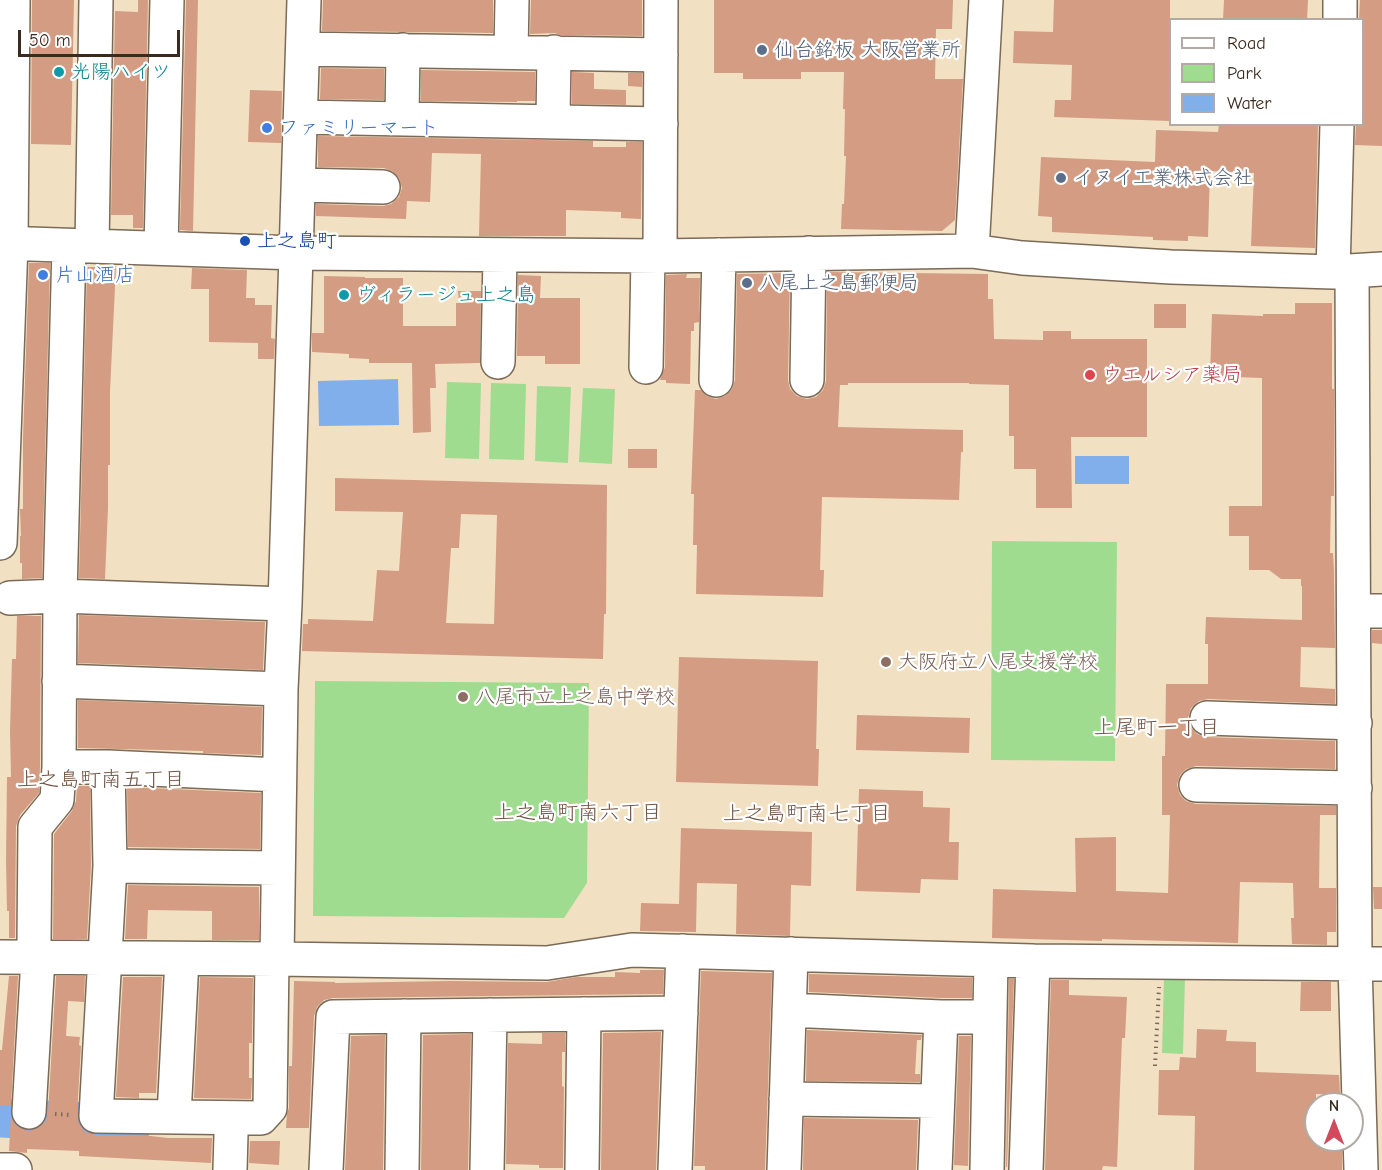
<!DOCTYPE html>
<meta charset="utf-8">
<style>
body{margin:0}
#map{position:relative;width:1382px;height:1170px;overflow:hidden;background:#f2e0c2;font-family:"Comic Neue",sans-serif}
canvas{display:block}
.legend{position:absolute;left:1169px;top:18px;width:195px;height:108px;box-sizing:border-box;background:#fff;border:2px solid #b1aaa5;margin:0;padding:8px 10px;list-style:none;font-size:18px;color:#3b2a1e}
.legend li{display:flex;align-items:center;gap:12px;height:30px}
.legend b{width:30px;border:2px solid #b1aaa5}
.north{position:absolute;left:1304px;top:1092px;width:60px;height:60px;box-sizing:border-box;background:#fff;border:2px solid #b1aaa5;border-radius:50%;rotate:0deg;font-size:16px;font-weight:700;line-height:24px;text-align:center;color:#3b2a1e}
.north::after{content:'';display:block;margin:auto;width:21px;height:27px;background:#d1495b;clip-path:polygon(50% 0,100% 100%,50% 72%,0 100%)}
.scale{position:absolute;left:18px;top:30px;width:162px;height:27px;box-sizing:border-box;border:3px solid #3b2a1e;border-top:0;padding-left:8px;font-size:18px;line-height:21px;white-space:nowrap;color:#3b2a1e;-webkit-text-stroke:4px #fff;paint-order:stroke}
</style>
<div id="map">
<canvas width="1382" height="1170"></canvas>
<ul class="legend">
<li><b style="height:8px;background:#fff"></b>Road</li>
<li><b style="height:16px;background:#a0dc90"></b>Park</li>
<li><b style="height:16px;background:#81afeb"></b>Water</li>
</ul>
<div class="north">N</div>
<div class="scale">50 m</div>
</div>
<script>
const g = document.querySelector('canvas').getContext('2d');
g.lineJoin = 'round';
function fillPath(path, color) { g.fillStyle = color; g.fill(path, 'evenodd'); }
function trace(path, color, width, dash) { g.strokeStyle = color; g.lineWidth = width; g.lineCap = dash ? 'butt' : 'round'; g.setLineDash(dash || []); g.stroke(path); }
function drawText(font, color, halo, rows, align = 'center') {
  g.font = font + ' "Comic Neue","Klee One",sans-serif'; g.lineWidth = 4.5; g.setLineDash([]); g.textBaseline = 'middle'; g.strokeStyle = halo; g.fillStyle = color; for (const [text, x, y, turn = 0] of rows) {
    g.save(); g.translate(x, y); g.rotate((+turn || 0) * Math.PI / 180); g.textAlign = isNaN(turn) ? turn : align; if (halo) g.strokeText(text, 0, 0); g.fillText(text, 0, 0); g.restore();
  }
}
const green = new Path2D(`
 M447,382L481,383L479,459L445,458Z
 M491,383L526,384L524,460L489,459Z
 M537,386L571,387L568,463L535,461Z
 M583,388L615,389L612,464L579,462Z
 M992,541L1117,542L1115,761L991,760Z
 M315,681L589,683L587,883L564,918L313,916Z
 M1164,977L1185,978L1183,1054L1162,1053Z`);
const water = new Path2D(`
 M398,379L399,425L319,426L318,381Z
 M1075,456H1129V484H1075Z`);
const river = new Path2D(`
 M0,1118L133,1124`);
const building = new Path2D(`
 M32,0H74L71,145L31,144Z
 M138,0H148L143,228H133V215H111L115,11L138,12Z
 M186,0H198L193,231L180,230Z
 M323,0H493V33L322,31Z
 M531,0H642V36L559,35L555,33L530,34Z
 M714,0H953L952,29H936L935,79H963L955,220L942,231L841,229L842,204H844L846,156H844L845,109H843L844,72H801V79H743V73H714Z
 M1054,0H1170V121L1054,117L1055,100H1071L1072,65L1013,63L1014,31L1053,32Z
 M1224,0H1308L1307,20H1223Z
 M1360,0H1382V146L1355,145L1356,124H1362V20H1359Z
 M321,68L384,69V100L320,99Z
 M421,70L535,72V101H517V102L421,101Z
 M572,72L594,73V89L626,90V105L572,104Z
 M628,73H642V87L628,86Z
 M250,90L282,91L281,143L248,142Z
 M1219,124H1318L1315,248L1251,246L1254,173L1210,171L1208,237L1188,236V241L1153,240V237L1052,232V217L1038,216L1041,157L1155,162L1156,130L1218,132Z
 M318,136L593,141V147H626V142H642L641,219L621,218V212L566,210V236H479L481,154L432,153L430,202L407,201L406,219L316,216V204L383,206L391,204L399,197L402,188L399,178L392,171L384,168L318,167Z
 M29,263H50L42,578L22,579V563H20V536H21L20,509H23V438Z
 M97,265L116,266L110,391V465H108V508L105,579L79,578L87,267H97Z
 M192,268L247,270L246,298H255V305H272L271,338L275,339L274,359H258V343L209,342V289H191Z
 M827,272L988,274V299H993L994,339L1043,340V331H1071V339H1147V437H1071L1072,508H1036V469H1014V436H1009V385L969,384V383H848V385H840L838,427L963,430V452H961L959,500L822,497L820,570H824L823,597L696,594L697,545H693L694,494H691L695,390H701L707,396L716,399L725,396L732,389L735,380L737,274L790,273L788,380L790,389L797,396L807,399L816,397L823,390L826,381Z
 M687,274L686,278H700L699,322L694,323V331H691L690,384L666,383V380H660L665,367L666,275Z
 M518,275L541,276L540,298H580V364H545V356H517Z
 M324,276L365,277V278H403V326H456V303H459L458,291H481L480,363L435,364L436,388H430L431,432L413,433L412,363H369V359L349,358V354L312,352V333H324Z
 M1295,303H1332V389H1334V496H1331L1330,553H1333L1334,571L1335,648L1301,647L1300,687L1335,689V704L1208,699L1199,701L1191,708L1188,718L1191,727L1197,734L1206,737L1335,741V769L1196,766L1186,769L1180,775L1177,785L1180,795L1186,801L1196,804L1336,806V815H1320L1319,888H1336V932H1327V945L1292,944L1291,918H1294L1293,883L1240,882L1238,943L1102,939V941L992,938L993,889L1076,892L1075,838L1116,837V891L1168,893L1170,815H1162V756H1165L1166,684H1208V644H1205L1206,617L1302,620V586H1301V579H1281L1269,570H1249V536H1229V506H1262V378L1210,376L1212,314L1263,316V314H1295Z
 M1154,304H1186V328H1154Z
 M628,449H657V468H628Z
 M335,478L607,485L606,614H604L603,659L302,651L303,624H308V619L373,621L377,570L399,571L403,512L335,511ZM461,514L497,515L494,624L446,623L451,548H459Z
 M79,615L265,622L263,670L78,663Z
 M17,616H41L40,766L39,793L20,815L16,826L15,938H9V911H7L6,860L7,777H11L10,732L12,659H16Z
 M1372,630H1382V644L1372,643Z
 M679,657L818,661L816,749H819L818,786L676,782Z
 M78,700L262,707L261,755L203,753V751L78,748Z
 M857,715L970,718L969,753L856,750Z
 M77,786H90L91,866L87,939H53L54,834L72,811L76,801Z
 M127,787L261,793L260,849L128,847Z
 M859,789L923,791V807L950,808L949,842H959L958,880L921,879L920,893L856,891Z
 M681,828L812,832L811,886L791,885L790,936L736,934L737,884L697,883L696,932L640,931L641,903L679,904Z
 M128,885L259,887V940H212V911L148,910L147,939H125Z
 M1373,887H1382V909H1374Z
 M640,970H664L663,994L333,998L324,1000L317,1007L314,1016L309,1128H286L287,1113L289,1108V1066H292L294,981L335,982V983L450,981L547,982L576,977H615V972L640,973Z
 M701,971L772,973L765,1170H705V1166H694Z
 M809,974L972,978V998H941L809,992Z
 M9,976H18L11,1105H0V1050H2Z
 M56,976H85L84,1002L68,1001V1003L66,1036L80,1037L79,1045L81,1046L77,1115L79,1124L85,1132L96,1135H142L168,1138H212L211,1163L79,1156V1151L27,1149V1153L9,1151L11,1115L13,1121L18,1127L28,1131L38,1128L45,1122L48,1114Z
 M123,977H162L156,1093H139V1098L116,1097Z
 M200,977L253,978L252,1043H249V1078H252L251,1099L194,1098Z
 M1009,979H1014L1007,1167H1006Z
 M1051,980H1069V995L1127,997L1125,1038H1122L1117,1167L1103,1166L1102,1170H1045Z
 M1301,982H1331V1011H1300Z
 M1197,1029L1227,1030L1226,1041L1256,1042V1072L1339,1075L1340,1095L1316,1094V1144L1342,1145V1170H1194L1195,1116L1158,1115L1159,1070H1179L1180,1057L1196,1058Z
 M807,1030L922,1035L921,1040H917L915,1074H920V1082L806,1081Z
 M661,1032L656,1170H601L603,1033Z
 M542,1033H565V1052H562V1086L564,1087L563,1168H539V1165L506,1164L508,1043L542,1044Z
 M471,1034L468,1170H421L423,1035Z
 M385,1035L383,1170H345L351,1036Z
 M959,1036H971L968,1166L954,1165Z
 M804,1118L918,1120L916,1170H803Z
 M250,1141H280L279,1165L249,1163Z`);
const path = new Path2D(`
 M1155,1066L1159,987
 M55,1114L72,1115`);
const minor = new Path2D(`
 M1340,20V0
 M303,49L661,55
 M511,51L512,0
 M301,117L661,124
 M402,118L403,50
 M553,121L554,52
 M299,185L383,187
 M0,243L297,253L660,256L972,251L1022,258L1171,267L1333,272L1382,269
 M69,246L60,596L59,767H108L279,775
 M92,246L96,0
 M161,248L167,0
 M972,251L986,0
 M660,256L661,0
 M1352,271L1355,964L1361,1170
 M1333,272L1337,124
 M498,362L500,255
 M646,367L648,256
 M716,380L719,255
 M807,380L809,253
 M0,543L11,244L13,0
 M10,598L60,596L285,604
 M1354,611H1382
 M59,681L281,689
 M1207,718L1355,723
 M108,767L110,866L96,1116L261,1118L270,1108L272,959
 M1196,785L1355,788
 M110,866L278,868
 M0,957L277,959L547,963L632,950L1033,961L1382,964
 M277,959L281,689L285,604L304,0
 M789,1010L941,1017H989
 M786,1099L937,1101
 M29,1112L38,958L34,945L35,827L57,800L59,767
 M174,1116L182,959
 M0,1170H15
 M230,1170L231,1134
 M326,1170L333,1017L681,1013
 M402,1170L404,1016
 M487,1170L490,1015
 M582,1170L584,1014
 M675,1170L683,951
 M784,1170L791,954
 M935,1170L941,1017
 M987,1170L991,960
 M1026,1170L1033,961`);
const markers = [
 [762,50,6,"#5c6f8a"],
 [59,72,6,"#0f9aa8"],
 [267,128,6,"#3f7fe0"],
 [1061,178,6,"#5c6f8a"],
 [245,241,6,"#1a4fb4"],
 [43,275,6,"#3f7fe0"],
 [747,283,6,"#5c6f8a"],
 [344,295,6,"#0f9aa8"],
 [1090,375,6,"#e0444e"],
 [886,662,6,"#8d6e63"],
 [463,697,6,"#8d6e63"]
];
const serviceNames = [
 ["仙台銘板 大阪営業所",774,50],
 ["イヌイ工業株式会社",1073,178],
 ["八尾上之島郵便局",759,283]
];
const cultureNames = [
 ["光陽ハイツ",71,72],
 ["ヴィラージュ上之島",356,295]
];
const shopNames = [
 ["ファミリーマート",279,128],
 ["片山酒店",55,275]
];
const transitNames = [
 ["上之島町",257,241]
];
const healthNames = [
 ["ウエルシア薬局",1102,375]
];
const educationNames = [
 ["大阪府立八尾支援学校",898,662],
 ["八尾市立上之島中学校",475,697]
];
const neighbourhoodNames = [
 ["上尾町一丁目",1157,728],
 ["上之島町南五丁目",101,780],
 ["上之島町南六丁目",578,813],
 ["上之島町南七丁目",807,814]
];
fillPath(green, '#a0dc90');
fillPath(water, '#81afeb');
trace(river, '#81afeb', 39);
fillPath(building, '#d39c83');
trace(minor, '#7b6a57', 36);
trace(path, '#7b6a57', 4, [1.5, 4.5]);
trace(minor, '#fff', 33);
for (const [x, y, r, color] of markers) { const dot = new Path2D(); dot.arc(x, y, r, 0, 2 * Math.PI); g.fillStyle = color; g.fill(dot); trace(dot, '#fff', 2); }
drawText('20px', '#4e5e75', '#fff', serviceNames, 'left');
drawText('20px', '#0d838f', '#fff', cultureNames, 'left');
drawText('20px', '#366cbe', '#fff', shopNames, 'left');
drawText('20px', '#164399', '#fff', transitNames, 'left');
drawText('20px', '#be3a42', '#fff', healthNames, 'left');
drawText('20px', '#785e54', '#fff', educationNames, 'left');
drawText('21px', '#705241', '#fff', neighbourhoodNames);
</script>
